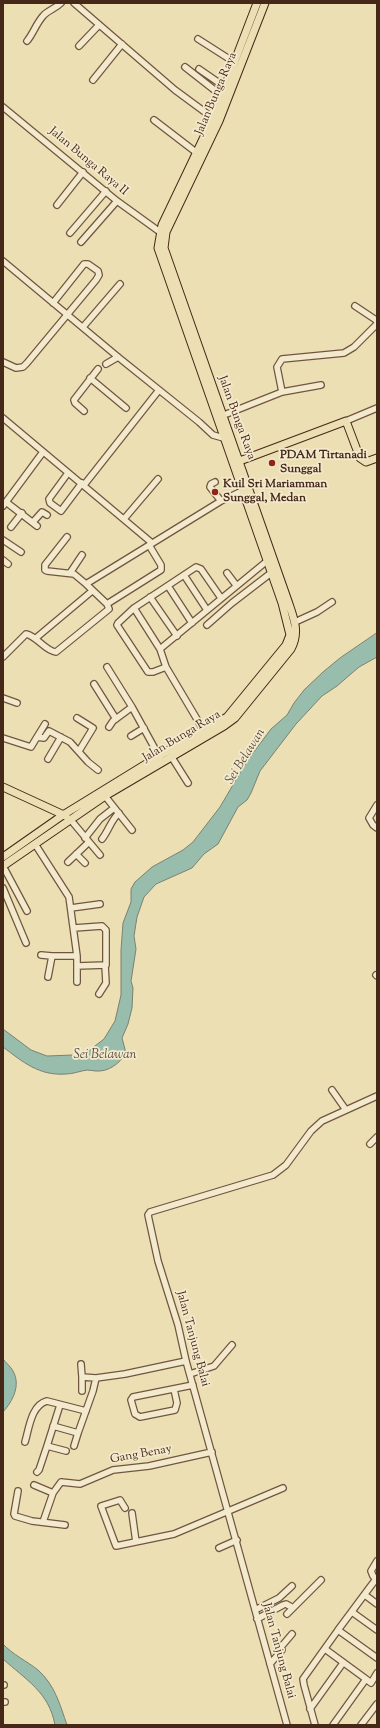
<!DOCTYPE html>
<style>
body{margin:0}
#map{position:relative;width:380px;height:1728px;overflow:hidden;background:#ecdfb3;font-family:"Sorts Mill Goudy",serif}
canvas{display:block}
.frame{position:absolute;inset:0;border:4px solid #462819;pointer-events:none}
</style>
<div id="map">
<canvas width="380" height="1728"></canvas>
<div class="frame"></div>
</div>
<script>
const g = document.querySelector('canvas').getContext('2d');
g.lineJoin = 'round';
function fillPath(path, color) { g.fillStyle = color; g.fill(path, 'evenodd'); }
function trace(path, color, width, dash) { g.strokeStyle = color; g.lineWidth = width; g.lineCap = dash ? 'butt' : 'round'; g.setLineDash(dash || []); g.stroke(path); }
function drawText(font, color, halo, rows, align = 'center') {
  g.font = font + ' "Sorts Mill Goudy",serif'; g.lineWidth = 3.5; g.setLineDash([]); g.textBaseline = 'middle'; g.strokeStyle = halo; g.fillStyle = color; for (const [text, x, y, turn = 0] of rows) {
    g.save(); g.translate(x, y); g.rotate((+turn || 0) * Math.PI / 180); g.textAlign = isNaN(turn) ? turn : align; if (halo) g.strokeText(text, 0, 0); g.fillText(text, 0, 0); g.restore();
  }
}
const water = new Path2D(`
 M377,633V657L359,667L337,686L322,696L296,724L260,771L251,793L247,800L238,807L218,844L204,854L192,868L156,884L144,897L137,917L134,936L136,949L131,981L133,988L132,1008L128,1024L122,1038L126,1053C120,1063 109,1072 96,1071C93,1071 90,1070 87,1070C80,1071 73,1074 66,1074C39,1076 23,1062 3,1047V1029L31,1050L47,1056L73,1055L86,1053L104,1039L115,1021L121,995V950L123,923L131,902V889L135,882L152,867L183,850L193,842L220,807L247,761L271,729L287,715L294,703L304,690L323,672L340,658Z
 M3,1359C6,1363 11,1367 13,1371C21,1385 13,1401 3,1412Z
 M3,1644C13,1655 27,1661 38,1670C55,1685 60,1705 67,1725H55C49,1692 26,1680 3,1659Z`);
const minor = new Path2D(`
 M74,3L175,90L213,118
 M198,39L234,62
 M27,41C33,34 36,24 43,16C48,10 55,9 61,3
 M79,46L99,25
 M185,67L222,96
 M199,69L225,87
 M93,80L122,44
 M3,107L117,201L160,232
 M154,120L197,153
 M57,205L83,172
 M70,233L106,191
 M81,242L117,201
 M3,261L118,357L199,422L213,435L227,439
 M355,306L376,320L377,322
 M83,327L120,284
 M3,362L16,368L23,367L27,363L96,280L99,275L98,271L88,264H84L53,303
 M106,364L118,357
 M90,378L126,408
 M282,392L321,385
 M84,411L75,403L74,400L98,369
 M219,417L282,392L277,367L282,359L344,353L354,347L377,324
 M3,418L152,543
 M346,421L377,408
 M68,473L49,499L50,503L61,511L82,483
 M215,482L211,484L210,487L221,501
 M84,485L159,390
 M6,502L37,526
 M3,506L43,452
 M124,519L158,479
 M33,522L42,512L47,515
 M11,527L22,513
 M67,537L45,565V570L47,571L74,574L86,584
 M3,540L21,552
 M3,560L8,564
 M70,573L82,555
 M227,573L236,585
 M184,575L207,610
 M168,586L192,623
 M150,597L177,636
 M107,604L161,570V565L149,545
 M134,608L160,649
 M295,622L317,612L332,602
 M207,625L232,603L271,573
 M36,638L92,591
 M3,657L26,634C37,636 45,651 56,652L109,609L107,604L86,584L221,501L242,491
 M107,667L132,707L160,758
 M166,667L153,672H148L117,625L118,623L134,608L196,567L201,569L221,598
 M94,684L116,719
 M3,698L17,703
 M77,718L93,728L79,751
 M109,727L113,721L132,707
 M204,731L166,667L160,649L267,561
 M131,736L144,728
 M37,737L45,724
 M3,738L31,747L37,737L44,738L49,731L70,742L88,762L98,770
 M171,756L188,783
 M48,759L61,737
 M105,796L132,830
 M377,805L369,818L373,825L377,828
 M70,819L100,855
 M85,838L100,819L114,808
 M102,839C109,830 111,820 119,813
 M35,844L69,897L77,956V982
 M76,854L85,863
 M68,862L89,842
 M3,866L27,911
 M3,888L26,943
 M71,908L100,904
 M74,928L102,926L106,930V965L77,966
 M41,955L52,956
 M376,975L377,976
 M48,977L52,956H77
 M99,994L106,983L105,965
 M332,1090L346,1110
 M370,1144L377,1137
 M81,1364L82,1377
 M190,1374L214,1366L232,1345
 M174,1389L177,1403L175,1410L140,1417L135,1414L131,1400L133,1397L193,1385
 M82,1391V1377L96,1378
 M60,1405L47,1446L66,1451
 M53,1426L78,1433L93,1391L96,1378L125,1374L186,1361
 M25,1442C29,1429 31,1405 47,1401L86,1411
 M74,1446L78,1433
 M37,1472L39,1470L47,1446
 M34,1485L53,1493L61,1482L80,1484L113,1470L149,1466L212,1452
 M18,1491L14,1514L15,1516L32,1521L65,1525
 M125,1508L120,1500L101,1506L116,1546L174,1534L283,1488
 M132,1513L136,1542
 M43,1522L53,1493
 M219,1548L237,1540
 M377,1561L371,1571L373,1576L377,1580
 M365,1595L377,1604
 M255,1610L279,1598L292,1586
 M352,1612L377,1630
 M287,1614L293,1608
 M257,1619L283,1605L286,1604L293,1608L321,1580
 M338,1630L376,1579
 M325,1649L366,1679
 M270,1664L282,1650L281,1647L292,1634
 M3,1685H4
 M3,1702H5
 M310,1709L343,1663
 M287,1725L186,1361L178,1325L158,1261L148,1215L150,1212L273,1175L286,1165L311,1131L322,1121L377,1096
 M315,1725L304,1685L303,1679L338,1630L377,1658
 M333,1725L366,1679L371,1683L377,1673
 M361,1725L377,1704`);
const major = new Path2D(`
 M237,462L346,421L360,458L366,462L377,458
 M3,787L66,816
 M3,857L63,815L159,756L227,717L286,645L290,635L282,603L158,248L162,225L213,118L257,3
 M3,866L105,796L224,726L235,718L291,649C300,632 294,619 288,601L164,248L166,232L219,121L265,3`);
const markers = [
 [272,463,4,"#8f2418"],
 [215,492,4,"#8f2418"]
];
const streetNames = [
 ["Jalan Bunga Raya",217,94,-67],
 ["Jalan Bunga Raya II",88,162,40],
 ["Jalan Bunga Raya",236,418,70],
 ["Jalan Bunga Raya",182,737,-31],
 ["Jalan Tanjung Balai",192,1339,75],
 ["Gang Benay",141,1455,-10],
 ["Jalan Tanjung Balai",278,1651,75]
];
const poiNames = [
 ["PDAM Tirtanadi",280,456],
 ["Sunggal",280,470],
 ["Kuil Sri Mariamman",223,485],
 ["Sunggal, Medan",223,499]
];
const waterNames = [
 ["Sei Belawan",246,757,-58],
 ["Sei Belawan",105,1056]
];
fillPath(water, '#99bdac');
trace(water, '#788171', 1);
trace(minor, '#705640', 8);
trace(major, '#462819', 9);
trace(minor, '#f3eace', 5.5);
trace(major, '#ecdfb3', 7);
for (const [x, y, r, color] of markers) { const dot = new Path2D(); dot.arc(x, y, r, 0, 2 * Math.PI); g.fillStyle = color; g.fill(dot); trace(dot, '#f3eace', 1.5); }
drawText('12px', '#462819', '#f3eace', streetNames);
drawText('bold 12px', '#462819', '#f3eace', poiNames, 'left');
drawText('italic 13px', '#5b4d3e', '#f3eace', waterNames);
</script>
